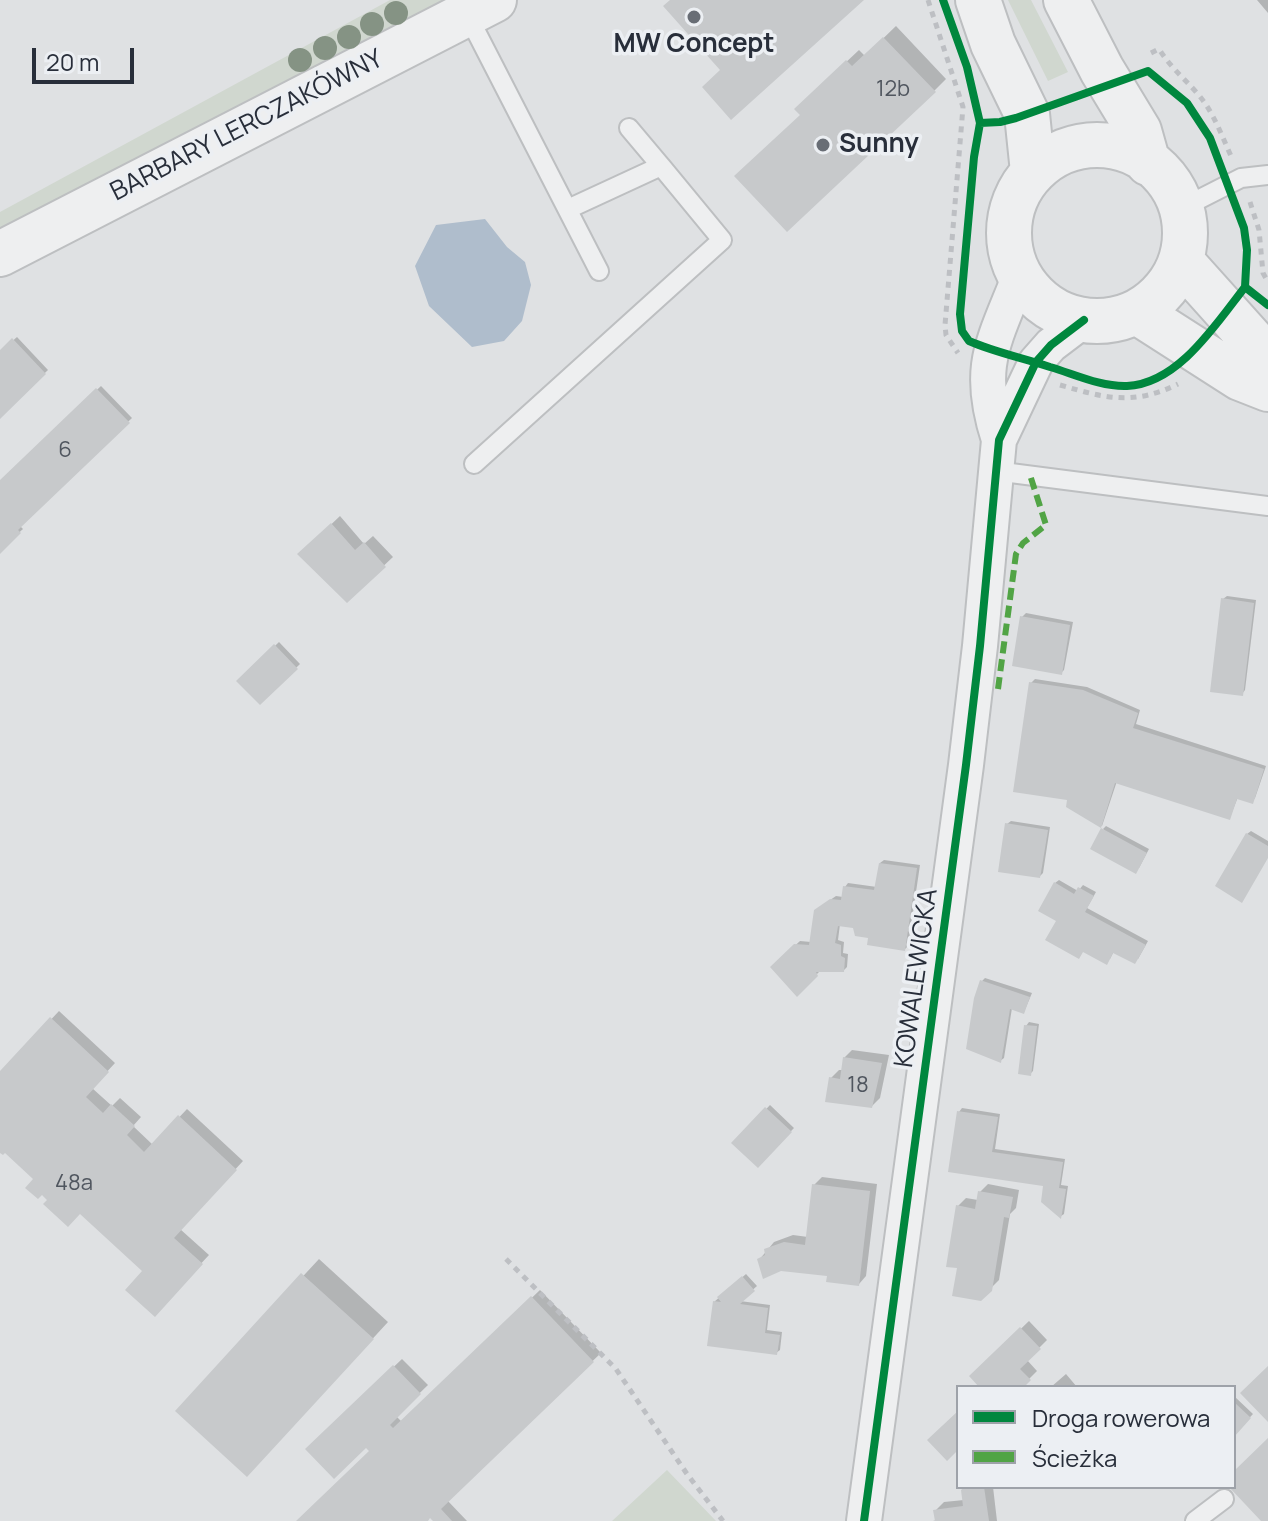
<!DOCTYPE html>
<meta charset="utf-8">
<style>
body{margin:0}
#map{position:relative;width:1268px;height:1521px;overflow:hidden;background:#dfe1e3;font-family:Manrope,sans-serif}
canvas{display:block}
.legend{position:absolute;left:956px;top:1385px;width:280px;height:104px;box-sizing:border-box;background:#eceff3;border:2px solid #9ea2a9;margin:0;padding:10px 14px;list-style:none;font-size:24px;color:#282e3a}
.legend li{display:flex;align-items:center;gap:16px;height:40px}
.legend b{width:40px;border:2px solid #9ea2a9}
.scale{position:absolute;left:32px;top:48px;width:102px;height:36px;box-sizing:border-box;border:4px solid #282e3a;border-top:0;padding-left:10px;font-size:24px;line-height:28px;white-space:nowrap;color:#282e3a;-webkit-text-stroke:6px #eceff3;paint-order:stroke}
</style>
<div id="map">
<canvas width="1268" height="1521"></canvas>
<ul class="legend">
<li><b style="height:10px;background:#00873e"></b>Droga rowerowa</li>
<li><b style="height:10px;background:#51a445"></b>Ścieżka</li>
</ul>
<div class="scale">20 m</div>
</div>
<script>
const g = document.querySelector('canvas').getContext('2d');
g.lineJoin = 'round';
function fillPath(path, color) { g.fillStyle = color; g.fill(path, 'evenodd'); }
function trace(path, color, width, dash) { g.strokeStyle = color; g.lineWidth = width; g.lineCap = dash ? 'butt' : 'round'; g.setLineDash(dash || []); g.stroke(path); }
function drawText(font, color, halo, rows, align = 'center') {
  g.font = font + ' Manrope,sans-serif'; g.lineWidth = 7; g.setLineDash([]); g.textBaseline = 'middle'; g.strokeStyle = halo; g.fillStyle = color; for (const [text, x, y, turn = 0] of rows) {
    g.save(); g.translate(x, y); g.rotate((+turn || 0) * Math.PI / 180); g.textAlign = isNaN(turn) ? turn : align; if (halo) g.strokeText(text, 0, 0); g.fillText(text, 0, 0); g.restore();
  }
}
const green = new Path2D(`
 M390,0H448L0,231V212Z
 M1008,0H1031L1068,72L1048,81Z
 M667,1470L716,1521H612Z`);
const water = new Path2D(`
 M485,219L507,247L525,262L531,285L522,321L504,341L472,347L429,306L415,266L436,225Z`);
const shadow = new Path2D(`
 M1257,0H1268V13Z
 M896,26L946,79L934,91L802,115L809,97L859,50L865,56Z
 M17,337L48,370L0,416V352Z
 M101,386L132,418L19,525L23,529L0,550V482Z
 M340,516L364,544L373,536L393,557L347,600L300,554Z
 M1227,596L1256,600L1245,690L1242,694L1223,599Z
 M1026,613L1073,622L1064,670L1061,673L1022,617Z
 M279,642L300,664L260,703L239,681Z
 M1035,679L1087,687L1140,710L1136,724L1266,766L1255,798L1252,802L1238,797L1230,817L1117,781L1102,826L1068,806L1069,799L1031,683Z
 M1011,821L1050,827L1043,873L1040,876L1007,824Z
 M1106,826L1149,849L1139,868L1103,829Z
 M1251,831L1268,841V857L1247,834Z
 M884,860L920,865L908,946L905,949L870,936L854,926L840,924L838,940L844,942L843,953L848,954L847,967L844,970H821L797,994L772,967L800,941L811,942L820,907L836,896L843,897L845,887L848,883L877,887L880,863Z
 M1059,880L1078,891L1083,885L1096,892L1087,908L1148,941L1138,959L1114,951L1110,959L1059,920L1055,883Z
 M985,978L1032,993L1024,1012L1012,1008L1004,1058L1000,1061L982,981Z
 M59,1011L115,1063L92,1088L112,1106L120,1098L141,1117L133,1126L153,1145L187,1109L243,1161L180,1229L209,1255L154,1314L145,1271L80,1212L49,1200L36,1179L5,1150L0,1151V1074Z
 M1029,1022L1039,1024L1033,1071L1030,1074L1026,1026Z
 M852,1050L889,1055L880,1098L872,1106L831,1078L839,1070H843L844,1058Z
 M770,1105L794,1128L758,1165L734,1143Z
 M962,1108L1000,1114L995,1149L1065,1159L1061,1185L1068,1186L1064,1214L1061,1216L1045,1184L950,1170L959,1112Z
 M822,1177L877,1184L866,1276L859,1284L829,1274L759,1260L774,1242L793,1235L808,1237L814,1185Z
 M988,1184L1019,1190L1016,1208L1010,1214L999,1280L980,1299L959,1267L958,1206L966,1198L978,1200L980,1192Z
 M319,1259L388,1322L263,1458L178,1411Z
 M746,1274L757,1286L740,1301L770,1305L767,1330L782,1332L780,1350L776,1353L714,1302Z
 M540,1290L601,1353L447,1500L467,1521H436L431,1516L425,1521H299L372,1451L366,1445L316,1441L402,1359L428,1385L396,1416L402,1422Z
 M1029,1321L1047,1340L1027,1360L1037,1371L1021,1387H982L972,1376Z
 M1066,1374L1077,1387H1051Z
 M1234,1396L1253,1414L1234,1434Z
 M967,1487H993L997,1521H933L937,1520L936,1510L944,1502L964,1500Z`);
const building = new Path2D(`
 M670,0H864L731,120L702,87L720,70L663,6Z
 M883,37L936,92L787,232L734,176L800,115L794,109L846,60L852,66Z
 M12,338L46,374L0,419V350Z
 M96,388L130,423L18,530L21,533L0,554V480Z
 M331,523L355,550L364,542L386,567L347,603L297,554Z
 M1221,598L1254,603L1243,696L1210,692Z
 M1020,616L1070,625L1062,675L1012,666Z
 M274,644L298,669L260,705L236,681Z
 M1029,682L1083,690L1138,713L1133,728L1264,769L1253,804L1237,799L1230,820L1115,783L1101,828L1066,807L1067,800L1013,792Z
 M1005,823L1048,830L1040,878L998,872Z
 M1101,828L1147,853L1136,874L1090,849Z
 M1246,833L1268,846V858L1242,903L1215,886Z
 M879,863L917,868L905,951L867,945L868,938L855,936L853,928L838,926L835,943L841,945V956L845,958L844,972H816L818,976L797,997L770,967L794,944L809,945L814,910L830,899L841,900L843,886L874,890Z
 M1054,882L1074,894L1078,887L1094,896L1085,912L1146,945L1135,964L1113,953L1107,965L1083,952L1079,959L1045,940L1056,921L1038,911Z
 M980,980L1030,997L1024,1014L1010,1009L1001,1063L966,1049L974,998Z
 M50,1017L109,1072L86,1097L103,1113L111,1104L135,1126L127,1135L144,1152L178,1115L237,1170L174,1238L203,1264L155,1317L125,1290L142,1271L80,1214L68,1227L43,1204L47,1200L42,1195L38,1199L25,1188L33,1179L5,1153L3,1155L0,1153V1071Z
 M1024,1025L1037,1026L1031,1076L1018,1074Z
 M843,1057L882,1063L872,1108L825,1102L829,1077L840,1079Z
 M765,1107L792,1132L758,1168L731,1143Z
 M957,1111L998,1117L992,1152L1063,1162L1059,1188L1066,1189L1061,1219L1041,1202L1043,1186L948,1172Z
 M812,1184L870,1191L859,1286L826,1282L827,1276L781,1271L763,1279L757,1259L765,1255L764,1249L784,1242L805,1245Z
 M978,1191L1013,1197L1009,1218L1004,1217L992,1291L981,1301L952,1296L957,1268L946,1267L956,1205L975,1209Z
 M301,1273L374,1339L247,1477L175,1411Z
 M742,1276L755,1291L740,1304L768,1308L765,1333L780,1335L777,1355L707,1346L713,1301L721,1302L717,1297Z
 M531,1296L594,1362L441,1509L452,1521H433L430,1518L428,1521H296L369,1451L366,1448L334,1479L305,1449L393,1365L421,1394L390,1425L393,1428Z
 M1020,1327L1041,1349L1020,1369L1031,1380L1024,1387H979L969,1376Z
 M1268,1366V1422L1240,1393Z
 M1234,1402L1251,1418L1234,1437Z
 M958,1411V1450L947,1461L927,1440Z
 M1268,1438V1521H1261L1229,1487H1234V1471Z
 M965,1487H984L989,1521H935L933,1510L963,1506L961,1490Z`);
const path = new Path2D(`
 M928,0L963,107L945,325L946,335L958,353
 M1151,53L1159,49C1171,68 1183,77 1197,93C1213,111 1221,134 1231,156
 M1250,202L1259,230L1263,273L1268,282
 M1060,385C1105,398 1133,406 1178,384
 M506,1259L616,1369L687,1474L723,1521`);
const service = new Path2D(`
 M467,14L599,271
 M629,128L661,166
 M1182,208L1241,178L1268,175
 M474,464L722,240L661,166L568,209
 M995,471L1268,506
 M1195,1521L1224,1499`);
const minor = new Path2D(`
 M999,440C975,366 994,342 1020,275
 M864,1521L966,765L980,646L999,440L1036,362L1051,345L1084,320`);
const tertiary = new Path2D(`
 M978,0L993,44L1027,114L1033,172
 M1066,0L1102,70L1139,131L1148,163
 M1009 233a88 88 0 1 1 176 0a88 88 0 1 1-176 0Z
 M0,254L494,0
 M1181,261L1268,358
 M1137,312L1240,378L1268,389`);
const quiet = new Path2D(`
 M998,689L1016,554L1023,543L1046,525L1030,475`);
const cycleway = new Path2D(`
 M943,0L967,67L980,123L974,157L960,314L962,331L969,341C994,352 1023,358 1050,367C1074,374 1101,387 1127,386C1178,384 1216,324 1245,287
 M980,123L1000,122L1016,118L1148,71L1187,103L1210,138L1244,228L1247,250L1245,287L1268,305
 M864,1521L966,765L980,646L999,440L1036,362L1051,345L1084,320`);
const trees = [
 [396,13],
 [372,24],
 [349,37],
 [325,48],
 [300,60]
];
const markers = [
 [694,17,8,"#686d75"],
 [823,145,8,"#686d75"]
];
const numberNames = [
 ["12b",893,90],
 ["6",65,451],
 ["18",858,1086],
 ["48a",74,1184]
];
const poiNames = [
 ["MW Concept",694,45],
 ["Sunny",839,145,"left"]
];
const streetNames = [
 ["BARBARY LERCZAKÓWNY",247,126,-27],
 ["KOWALEWICKA",917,978,-82]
];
fillPath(green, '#d0d7cf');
fillPath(water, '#afbdcc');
fillPath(shadow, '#0003');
fillPath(building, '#c7c9cb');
trace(service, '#bdbfc1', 22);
trace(minor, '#bdbfc1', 38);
trace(tertiary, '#bdbfc1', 48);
trace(path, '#bdbfc3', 5, [6, 6]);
trace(service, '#eeeff0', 18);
trace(minor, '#eeeff0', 34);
trace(tertiary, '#eeeff0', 44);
trace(quiet, '#51a445', 6, [12, 6]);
trace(cycleway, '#00873e', 8);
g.fillStyle = '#859384';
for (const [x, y] of trees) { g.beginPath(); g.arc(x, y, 12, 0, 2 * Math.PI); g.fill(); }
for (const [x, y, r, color] of markers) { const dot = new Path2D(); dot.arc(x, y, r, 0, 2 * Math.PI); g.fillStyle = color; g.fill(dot); trace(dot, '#eceff3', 3); }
drawText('22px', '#50565f', null, numberNames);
drawText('bold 26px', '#282e3a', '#eceff3', poiNames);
drawText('26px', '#282e3a', '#eceff3', streetNames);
</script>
